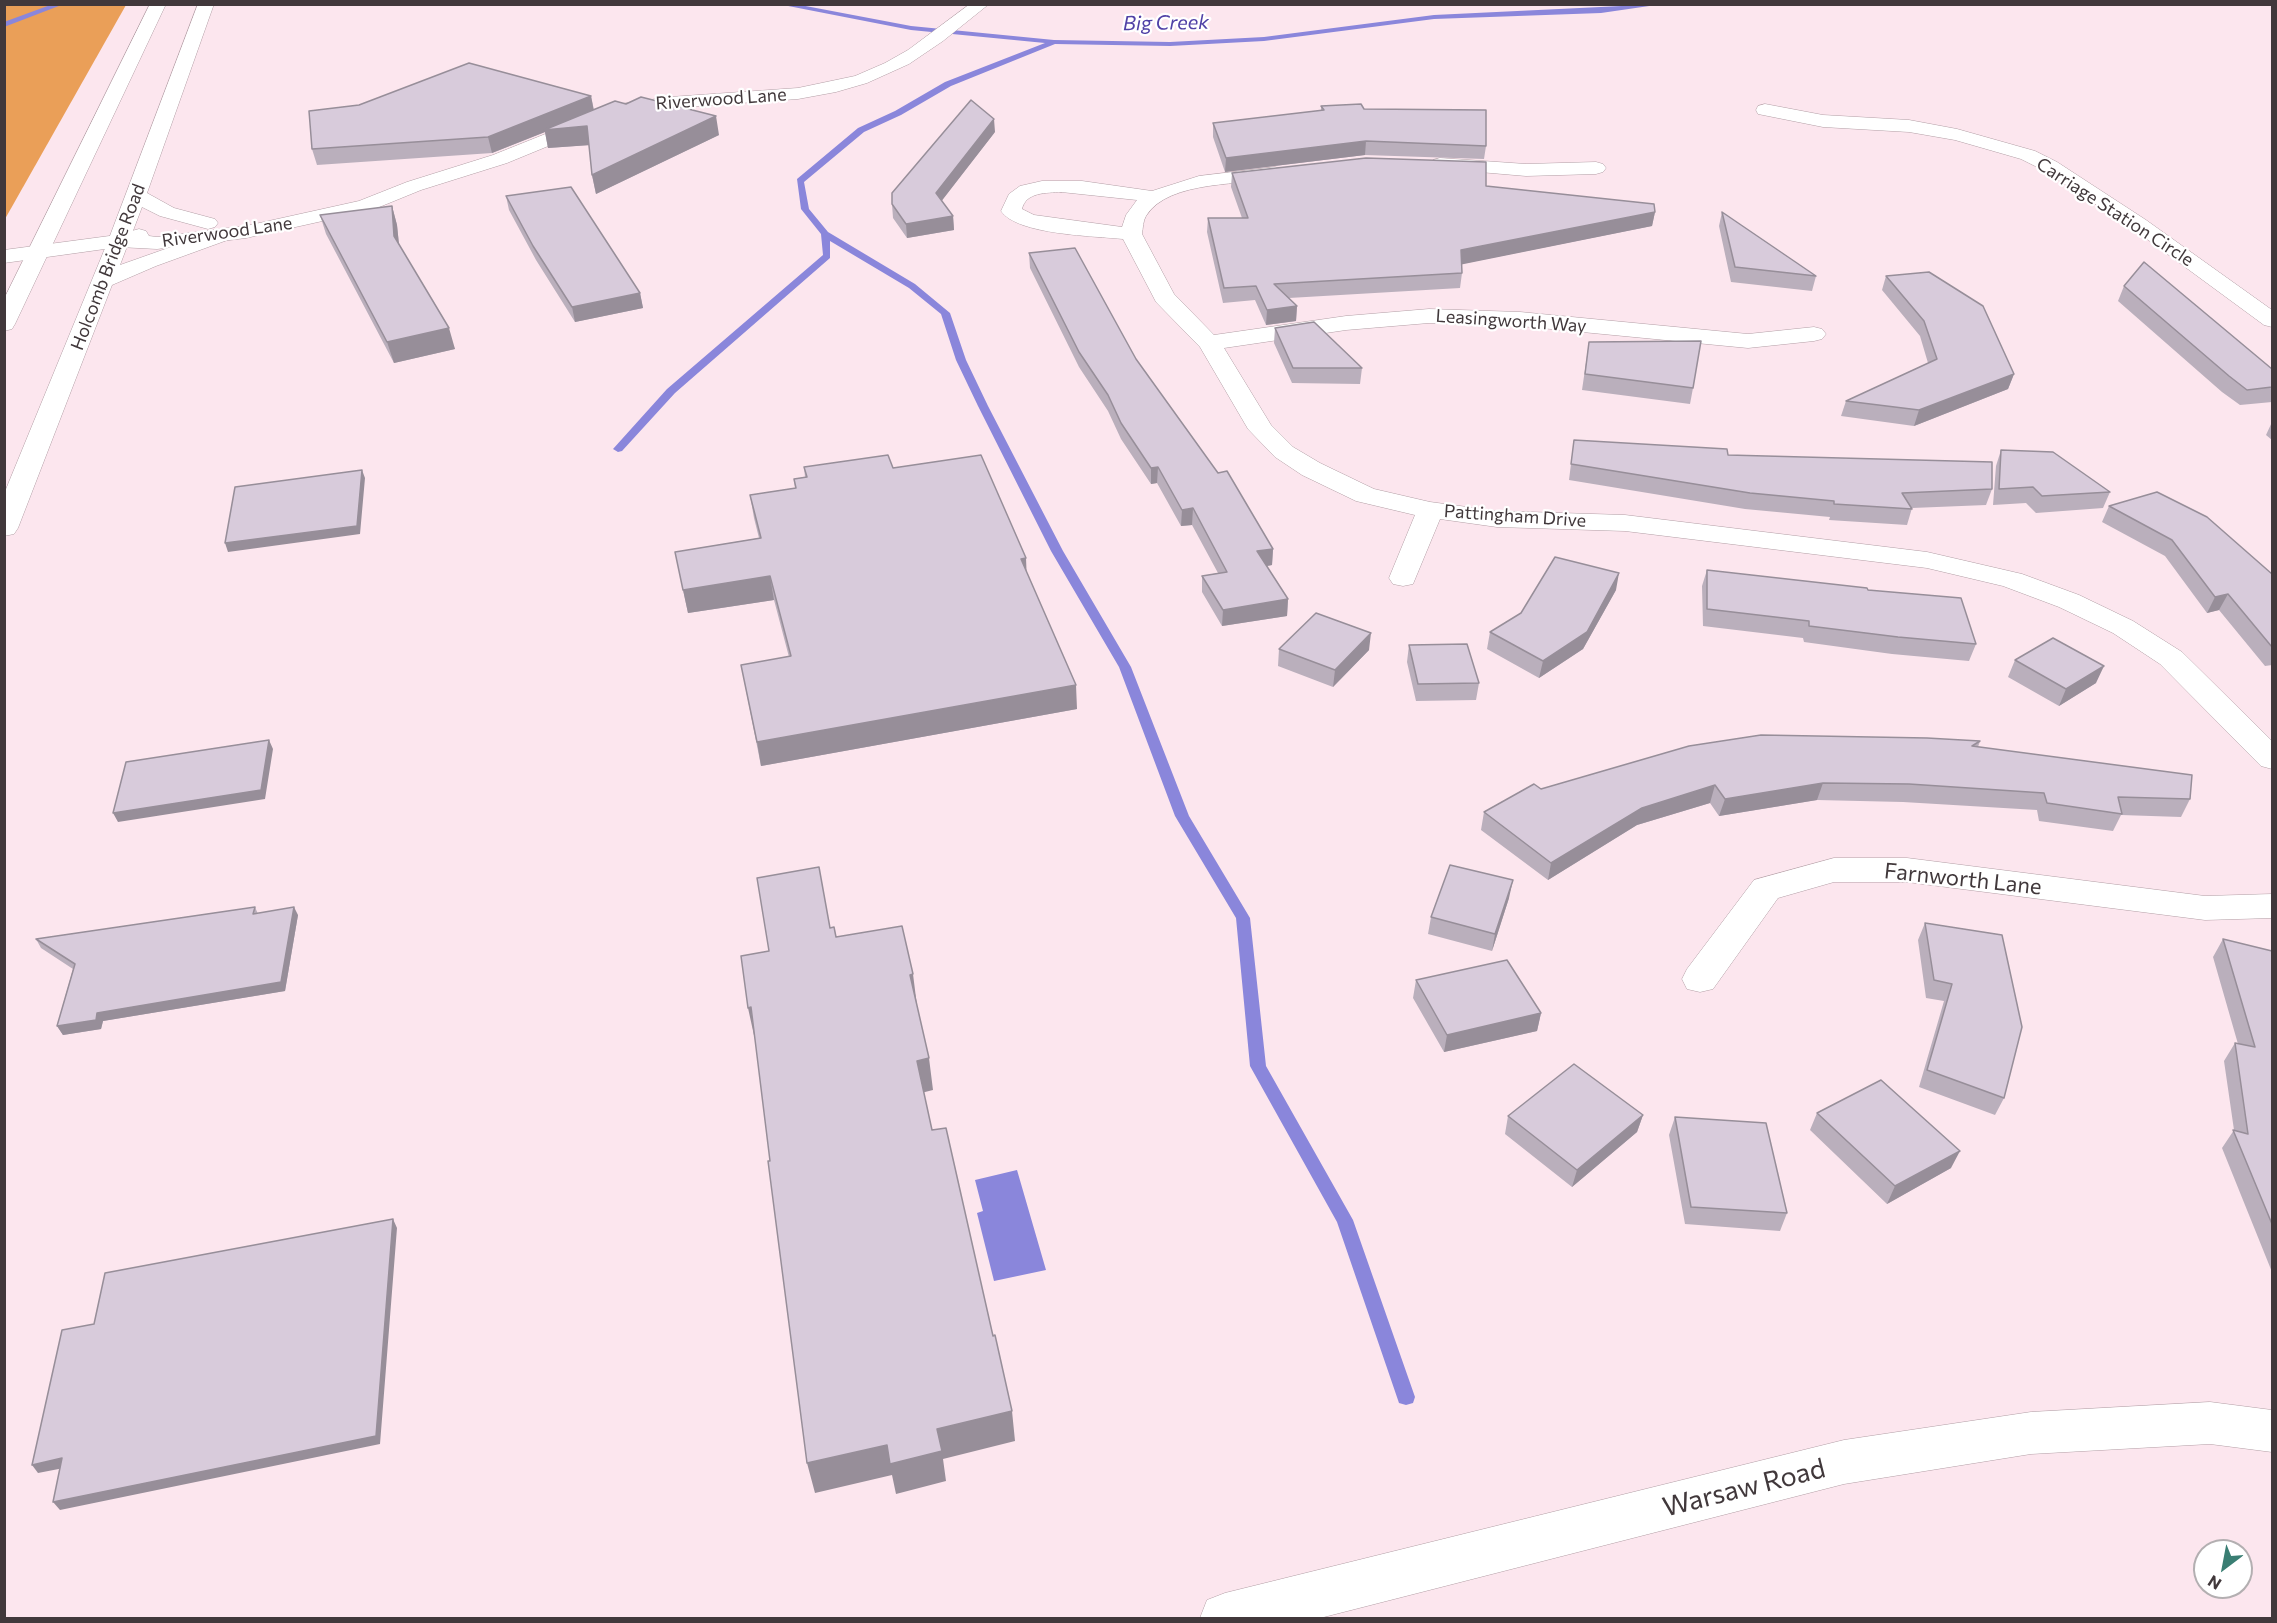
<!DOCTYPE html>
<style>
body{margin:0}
#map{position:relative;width:2277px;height:1623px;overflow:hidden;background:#fce6ee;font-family:Commissioner,sans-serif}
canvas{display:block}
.frame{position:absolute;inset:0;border:6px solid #41383b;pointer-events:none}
.north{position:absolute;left:2193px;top:1539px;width:60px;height:60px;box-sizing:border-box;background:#fff;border:2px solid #b3afb1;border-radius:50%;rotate:212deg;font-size:16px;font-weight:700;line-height:24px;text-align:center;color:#41383b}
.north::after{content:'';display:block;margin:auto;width:21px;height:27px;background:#3a7e73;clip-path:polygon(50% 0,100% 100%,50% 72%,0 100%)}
</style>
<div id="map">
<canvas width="2277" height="1623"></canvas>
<div class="frame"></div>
<div class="north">N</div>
</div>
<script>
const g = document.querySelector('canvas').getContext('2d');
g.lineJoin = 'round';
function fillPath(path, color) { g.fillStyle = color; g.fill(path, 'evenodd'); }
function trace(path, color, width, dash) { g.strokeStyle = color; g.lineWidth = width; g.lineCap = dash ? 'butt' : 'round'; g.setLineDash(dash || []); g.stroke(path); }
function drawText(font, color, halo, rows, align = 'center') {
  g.font = font + ' Commissioner,sans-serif'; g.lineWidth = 4.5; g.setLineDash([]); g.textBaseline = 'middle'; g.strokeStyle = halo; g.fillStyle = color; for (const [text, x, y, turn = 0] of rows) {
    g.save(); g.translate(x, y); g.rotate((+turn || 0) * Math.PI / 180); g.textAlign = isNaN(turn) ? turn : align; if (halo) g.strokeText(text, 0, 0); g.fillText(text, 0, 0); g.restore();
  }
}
const forest = new Path2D(`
 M5,4L126,5L5,219L4,5Z`);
const water = new Path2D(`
 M1017,1170L1046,1270L994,1281L977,1213L983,1211L975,1180Z`);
const stream = new Path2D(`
 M53,4H64L4,27V22Z
 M778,4H795L911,26L1054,40L1170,42L1264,37L1434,15L1663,4L1601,13L1434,19L1264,41L1170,46L1055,44L951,86L901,115L864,132L804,182L809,209L828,232L915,284L950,313L966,360L988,406L1063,551L1131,667L1189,816L1250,918L1266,1066L1353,1220L1415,1397L1413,1403L1406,1405L1399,1403L1337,1222L1250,1066L1236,918L1175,816L1119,667L1051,551L978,406L956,360L941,314L909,288L830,241V258L675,393L622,451L618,452L613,449L667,389L823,255L821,234L801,209L797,179L858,128L895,111L945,82L1045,43L911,30Z`);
const minor = new Path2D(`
 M970,4H989L943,41L909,64L867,83L836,92L798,99L670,108L626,114L507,163L421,190L372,210L246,238L157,249L119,247L4,263V250L117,235L139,229L146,231L149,236L157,237L246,226L359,201L407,182L493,155L620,104L670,97L798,88L855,76L885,63L908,50Z
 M1765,104L1823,115L1909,120L1957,129L2035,151L2057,162L2146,220L2272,310V327L2264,325L2132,228L2043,170L2021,159L1955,140L1909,132L1823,127L1758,114L1756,110L1758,106Z
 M1440,158L1526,164L1596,162L1603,164L1606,168L1603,172L1596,174L1526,176L1433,168L1430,164L1433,160Z
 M1275,167L1282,169L1285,173L1282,177C1245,186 1169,179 1146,216C1143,221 1143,228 1142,234L1174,294L1214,335L1346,316L1429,309L1520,312L1748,334L1814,327L1822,329L1826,334L1822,339L1814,341L1748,348L1520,326L1429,323L1346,330L1224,348L1271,425L1293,447L1320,463L1374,489L1430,502L1497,511L1625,515L1927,552L2022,574L2079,595L2133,621L2182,652L2272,741V769L2261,766L2160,664L2113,633L2059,607L2003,586L1927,568L1625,531L1497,527L1440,519L1413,584L1403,586L1393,584L1389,578L1415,515L1356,501L1302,475L1275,457L1248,429L1200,347L1156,302L1123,239C1095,236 1017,235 1001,211L1009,194L1020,186L1042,181H1082L1152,191L1199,176ZM1061,192L1137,200L1126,215L1122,227L1034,215L1022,209C1026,192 1046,193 1061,192Z
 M1834,858H1907L2205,896L2272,894V918L2205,920L1907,882H1834L1778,898L1713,989L1700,992L1687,989L1682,979L1687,969L1754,880Z`);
const tertiary = new Path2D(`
 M2210,1402L2272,1410V1452L2210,1444L2031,1454L1844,1484L1320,1618H1200L1207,1600L1225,1593L1844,1440L2031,1412Z`);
const primary = new Path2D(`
 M150,4H166L15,324L12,329L4,331V299Z
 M198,4H214L147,193L174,208L215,219L218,223L215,227L208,229L160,216L142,207L120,265L219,230L226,228L233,230L237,234L233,238L156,266L112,285L18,528L14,534L4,536V494L108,241Z`);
const wall = new Path2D(`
 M591,96L594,110L719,135L596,194L592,175L589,145L548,148L545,132L492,153L317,165L312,149Z
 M1321,106L1364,109L1486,146L1484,159L1365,155L1225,172L1213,137V123L1321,111Z
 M995,132L941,201L953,216L954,230L907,238L893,218L892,204Z
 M1232,173L1486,186L1655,212L1652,226L1461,264L1462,273L1460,288L1289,298L1297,306L1296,321L1266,325L1255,300L1223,303L1207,232L1208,218H1242L1231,187Z
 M506,196L640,293L643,308L575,322L536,260L509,210Z
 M392,206L397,225L399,244L455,349L394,363L326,234L320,215Z
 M1722,212L1816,276L1812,291L1731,282L1719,226Z
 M1029,253L1136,359L1273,549L1272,565L1267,566L1288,599L1287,616L1222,626L1202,592V576L1218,573L1192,525L1181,526L1157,483L1151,484L1121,439L1108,411L1079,367L1030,268Z
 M1886,276L2014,374L2008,389L1914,426L1841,416L1846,401L1928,363L1920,336L1882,290Z
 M2124,286L2272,369V402L2240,405L2222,392L2118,301Z
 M1275,328L1362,368L1360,384L1292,383L1274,343Z
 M1589,342L1693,388L1690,404L1582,390Z
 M2272,422V440L2266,435Z
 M1574,440L1728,455L1992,489L1986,505L1912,508L1907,525L1829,520L1830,517L1745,509L1569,480Z
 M2001,450L2110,492L2103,508L2036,513L2026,503L1993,505L1996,466Z
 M804,467L893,468L1027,573L1077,709L761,766L741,665L789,657L774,600L688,613L675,552L759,538L754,518L750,495L795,488L794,479L805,477Z
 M2109,506L2272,574V665L2265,666L2219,610L2207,613L2165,556L2102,522Z
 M1707,570L1868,590L1976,644L1969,661L1892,654L1804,642L1803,638L1703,626L1702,586Z
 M1616,590L1583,649L1539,678L1487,649L1490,632Z
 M1409,645L1479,683L1476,700L1416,701L1407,662Z
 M1279,649L1369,650L1333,687L1278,666Z
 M2015,660L2096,683L2059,706L2008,677Z
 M1980,741L1978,747L2190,799L2181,817L2121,815L2113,831L2039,821L2037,810L1903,802L1817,800L1719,816L1710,803L1637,825L1548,880L1481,830L1484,812L1541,789Z
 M1509,898L1492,951L1428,934L1431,917Z
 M255,907L258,914L298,915L285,991L103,1021L101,1029L63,1035L57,1026L73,969L41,948L36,939Z
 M1925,923L2004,1098L1995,1115L1919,1087L1944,1001L1926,998L1918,940Z
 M2223,939L2272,951V1272L2222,1148L2234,1130L2224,1061L2235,1043L2238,1044L2213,957Z
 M1416,980L1541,1013L1537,1031L1444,1052L1413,998Z
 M1817,1113L1951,1168L1887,1204L1810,1130Z
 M1643,1115L1637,1132L1572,1187L1505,1134L1508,1116Z
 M1675,1117L1787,1213L1780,1231L1685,1224L1669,1135Z`);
const shadedWall = new Path2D(`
 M591,96L594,112L587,126L591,145L548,148L545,132L492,153L488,137Z
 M716,116L719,135L596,194L592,175Z
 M994,119L995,132L937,207L936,193Z
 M1366,141L1365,155L1225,172L1226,158Z
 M392,206L397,225L400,255L394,236Z
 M1655,212L1652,226L1459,265L1461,250Z
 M953,216L954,230L907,238L906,224Z
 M640,293L643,308L575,322L572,307Z
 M1297,306L1296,321L1266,325L1267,310Z
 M449,328L455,349L394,363L387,342Z
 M2014,374L2008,389L1914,426L1919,410Z
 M1158,467L1157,483L1151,484V468Z
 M362,470L365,478L360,534L228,552L225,543Z
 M1193,508L1192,525L1181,526L1182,510Z
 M1273,549L1272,565L1256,568L1257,551Z
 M1026,558L1027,582L1021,559Z
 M1619,573L1616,590L1583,649L1539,678L1543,661Z
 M770,576L774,600L688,613L683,590Z
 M2228,594L2219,610L2207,613L2215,597Z
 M1288,599L1287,616L1222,626L1223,610Z
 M1371,633L1369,650L1333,687L1335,670Z
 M2104,666L2096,683L2059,706L2066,689Z
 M1076,685L1077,709L761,766L757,742Z
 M269,740L273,749L265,799L118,822L113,813Z
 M1823,783L1817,800L1719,816L1725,799Z
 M1715,785L1710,803L1637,825L1548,880L1551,863L1642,808Z
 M1513,880L1509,898L1492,951L1495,934Z
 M294,907L298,915L285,991L103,1021L101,1029L63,1035L57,1026L97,1013Z
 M913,974L917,1006L910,975Z
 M751,1007L755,1040L748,1008Z
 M1541,1013L1537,1031L1444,1052L1447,1035Z
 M929,1058L933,1090L921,1093L917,1061Z
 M1643,1115L1637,1132L1572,1187L1577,1170Z
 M1960,1151L1951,1168L1887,1204L1895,1186Z
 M393,1219L397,1228L380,1444L60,1510L53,1502Z
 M1012,1411L1015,1441L943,1459L946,1481L896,1494L892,1475L815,1493L807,1463L887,1445L937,1429Z
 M62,1458L69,1467L38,1473L32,1465Z`);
const building = new Path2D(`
 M469,63L591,96L488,137L312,149L309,111L359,105Z
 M641,97L716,116L592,175L587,126L544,130L615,101L626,104Z
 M971,100L994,119L936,193L953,216L906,224L892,204V193Z
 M1361,104L1364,109L1486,110V146L1366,141L1226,158L1213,123L1324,110L1321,106Z
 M1366,158L1486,162V186L1654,204L1655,212L1461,250L1462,273L1274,284L1297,306L1267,310L1256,286L1224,288L1208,218H1248L1232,173Z
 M571,187L640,293L572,307L533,246L506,196Z
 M392,206L394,236L449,328L387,342L320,215Z
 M1722,212L1816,276L1735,267Z
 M1075,248L1136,359L1218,473L1227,471L1273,549L1257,551L1288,599L1223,610L1202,576L1227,572L1193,508L1182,510L1158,467L1151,468L1121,423L1108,395L1079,352L1029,253Z
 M2144,262L2272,369V387L2247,390L2229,376L2124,286Z
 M1929,272L1983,306L2014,374L1919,410L1846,401L1937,359L1924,321L1886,276Z
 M1314,322L1362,368H1293L1275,328Z
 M1701,341L1693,388L1585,374L1589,342Z
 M1574,440L1727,449L1728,455L1992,462V489L1902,493L1912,509L1834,504V501L1750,493L1571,464Z
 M2001,450L2053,452L2110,492L2042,496L2033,487L1999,489Z
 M888,455L893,468L981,455L1026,558L1021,559L1076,685L757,742L741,665L791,656L770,576L683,590L675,552L761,538L750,495L796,488L794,479L807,477L804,467Z
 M362,470L357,526L225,543L235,487Z
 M2157,492L2207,517L2272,574V647L2228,594L2215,597L2172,540L2109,506Z
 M1555,557L1619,573L1587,632L1543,661L1490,632L1521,613Z
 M1707,570L1867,588L1868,590L1961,598L1976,644L1898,637L1809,626V621L1707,609Z
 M1316,613L1371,633L1335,670L1279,649Z
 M2053,638L2104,666L2066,689L2015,660Z
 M1467,644L1479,683L1418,684L1409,645Z
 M1761,735L1927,738L1980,741L1972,746L2192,775L2190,799L2118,797L2122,814L2047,803L2044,793L1909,784L1823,783L1725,799L1715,785L1642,808L1551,863L1484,812L1534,784L1541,789L1689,746Z
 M269,740L261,790L113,813L126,762Z
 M1450,865L1513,880L1495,934L1431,917Z
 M819,867L830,928L834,927L836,937L902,926L913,974L910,975L929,1058L917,1061L932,1130L946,1128L993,1336L995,1335L1012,1411L937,1429L942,1451L890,1464L887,1445L807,1463L768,1161H770L751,1007L748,1008L741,956L769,951L757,878Z
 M255,907L253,914L294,907L281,982L97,1013L96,1020L57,1026L75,964L36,939Z
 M1925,923L2002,935L2022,1027L2004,1098L1927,1070L1952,984L1934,980Z
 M2223,939L2272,951V1224L2233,1130L2248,1134L2235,1043L2255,1047Z
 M1507,960L1541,1013L1447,1035L1416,980Z
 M1574,1064L1643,1115L1577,1170L1508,1116Z
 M1881,1080L1960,1151L1895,1186L1817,1113Z
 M1675,1117L1766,1123L1787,1213L1691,1207Z
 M393,1219L376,1436L53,1502L62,1458L32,1465L62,1330L94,1324L105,1273Z`);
const farStreetnames = [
 ["Riverwood Lane",721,99,-4],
 ["Carriage Station Circle",2115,212,33],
 ["Riverwood Lane",227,232,-8],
 ["Holcomb Bridge Road",108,267,-69],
 ["Leasingworth Way",1511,321,4],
 ["Pattingham Drive",1515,516,4]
];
const farWaternames = [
 ["Big Creek",1166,23,-1]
];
const streetNames = [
 ["Farnworth Lane",1963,879,6]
];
const nearStreetnames = [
 ["Warsaw Road",1744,1488,-14]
];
fillPath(forest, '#ea9f58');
fillPath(water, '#8a86db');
fillPath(stream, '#8a86db');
trace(minor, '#b29ea5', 1);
trace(tertiary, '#b29ea5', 1);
trace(primary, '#b29ea5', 1);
fillPath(minor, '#fff');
fillPath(tertiary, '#fff');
fillPath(primary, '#fff');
fillPath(wall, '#baafbc');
fillPath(shadedWall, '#978e99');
fillPath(building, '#d8cbdb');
trace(building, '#978e99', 1.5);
drawText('18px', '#41383b', '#fff', farStreetnames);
drawText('italic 20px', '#5041a6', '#fff', farWaternames);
drawText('22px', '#41383b', '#fff', streetNames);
drawText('27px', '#41383b', '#fff', nearStreetnames);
</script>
